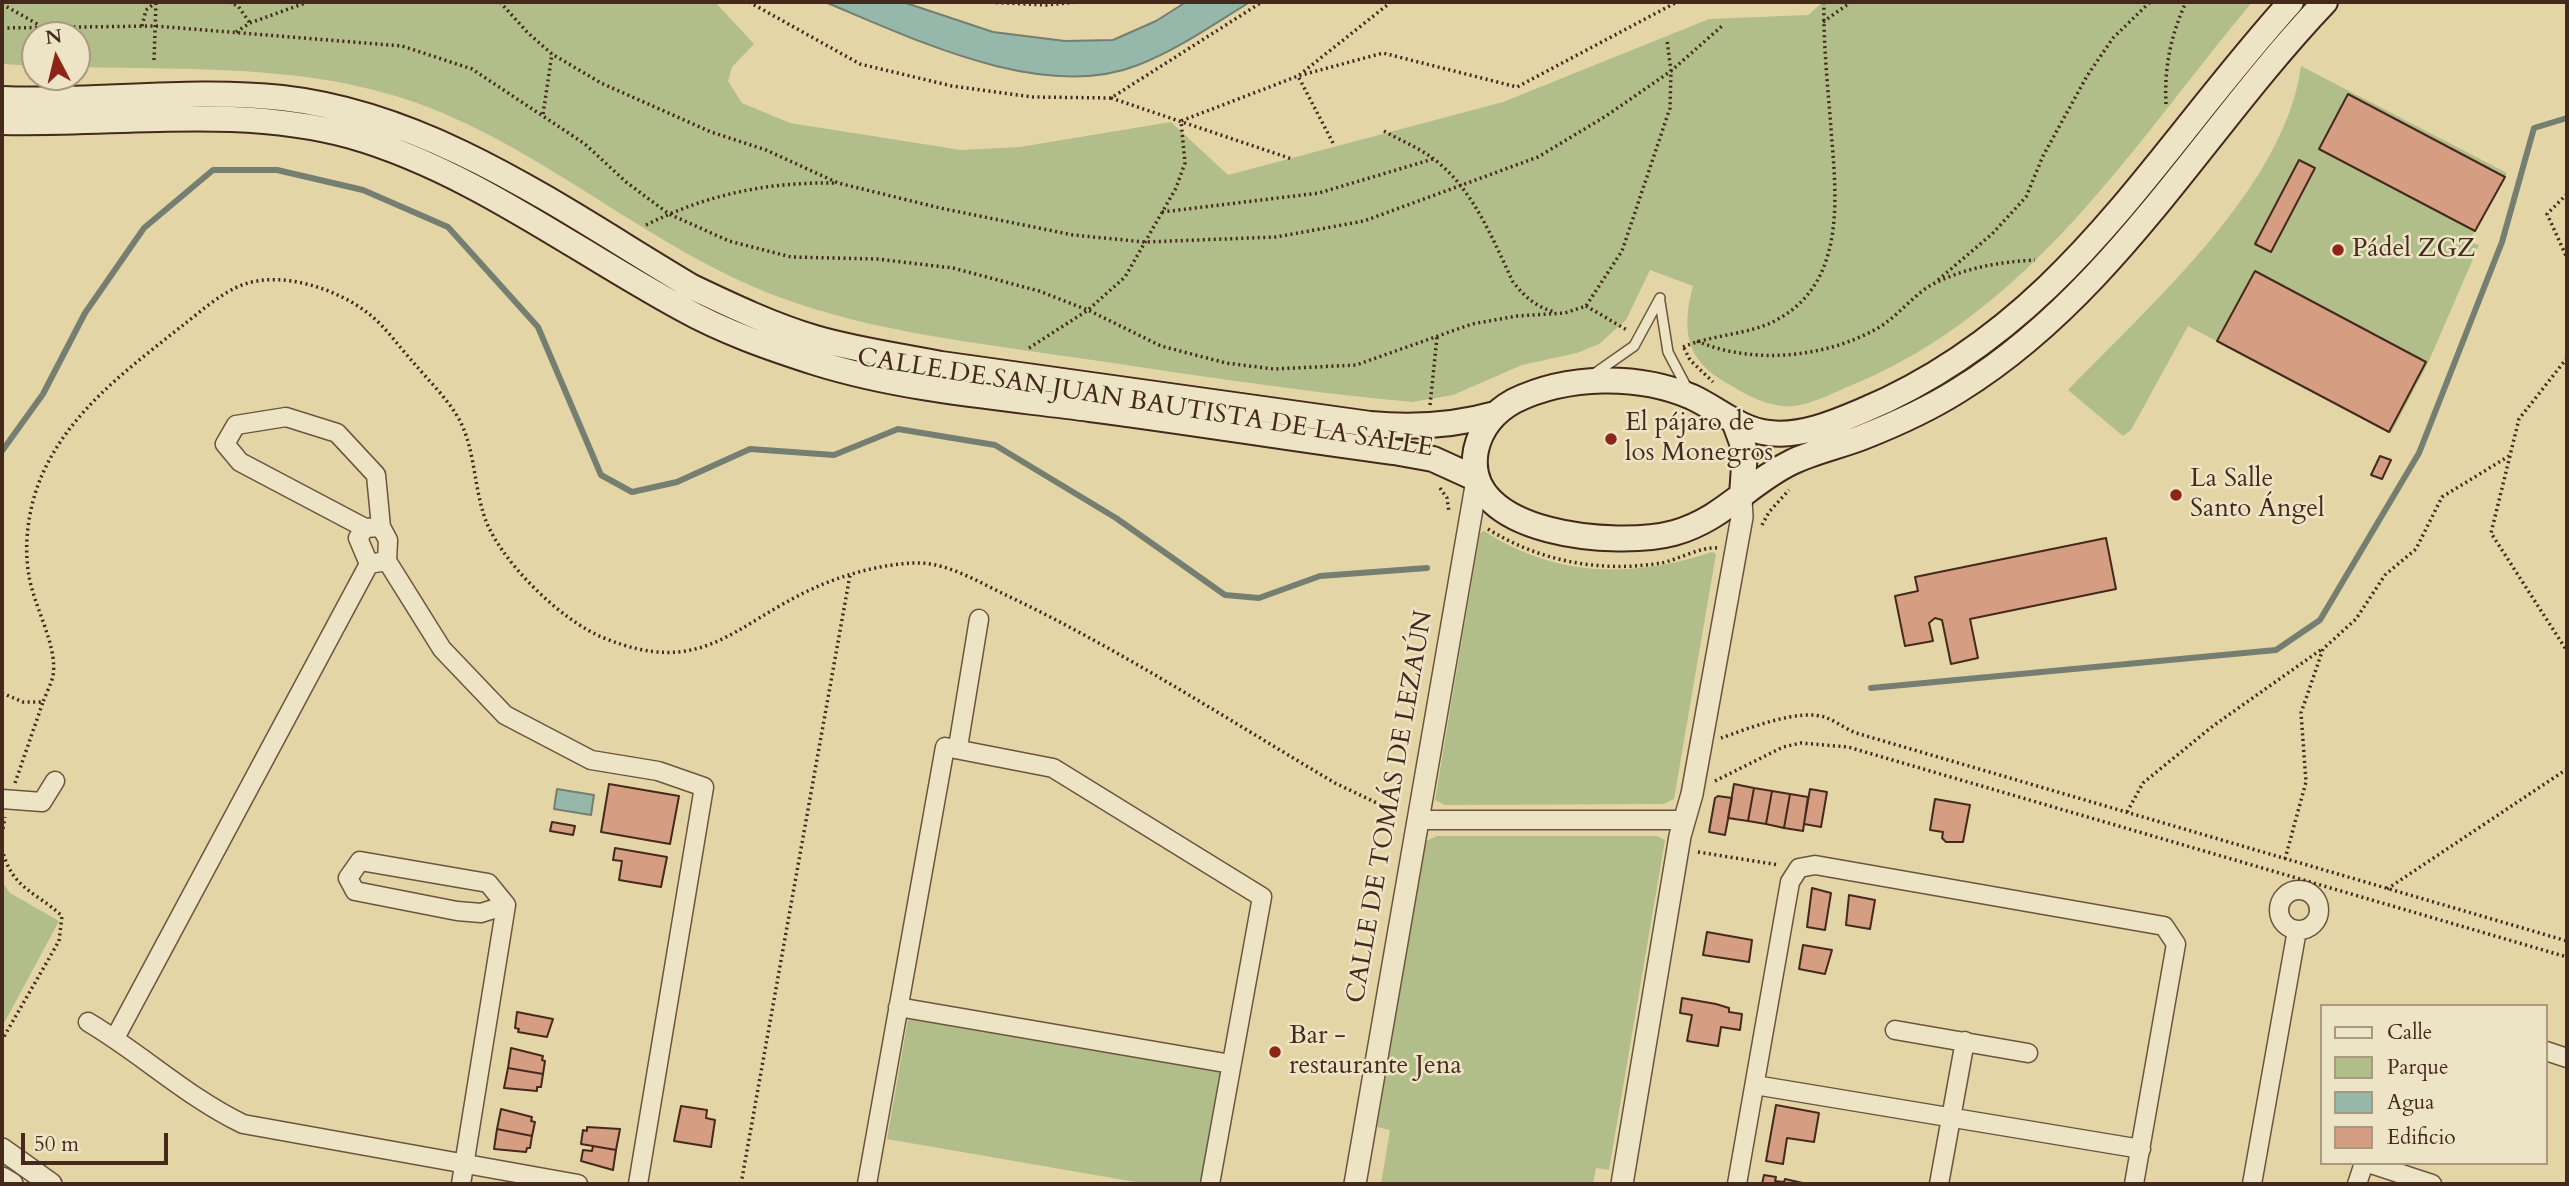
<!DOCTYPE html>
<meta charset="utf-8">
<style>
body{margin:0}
#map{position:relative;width:2569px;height:1186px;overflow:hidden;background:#e4d5a6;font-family:Cardo,serif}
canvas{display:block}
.frame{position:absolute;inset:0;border:4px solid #44291c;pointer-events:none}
.legend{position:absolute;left:2320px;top:1004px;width:228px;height:161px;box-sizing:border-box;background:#ede4c5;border:2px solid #a99981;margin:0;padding:9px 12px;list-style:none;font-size:21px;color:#44291c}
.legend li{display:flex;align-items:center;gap:14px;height:35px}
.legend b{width:35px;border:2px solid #a99981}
.north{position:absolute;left:21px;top:21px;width:70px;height:70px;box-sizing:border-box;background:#ede4c5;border:2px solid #a99981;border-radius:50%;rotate:353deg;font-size:19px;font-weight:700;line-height:28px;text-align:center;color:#44291c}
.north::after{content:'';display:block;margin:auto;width:24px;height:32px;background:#8f2418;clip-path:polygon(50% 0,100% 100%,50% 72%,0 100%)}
.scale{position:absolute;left:21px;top:1133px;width:147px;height:32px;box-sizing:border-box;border:4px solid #44291c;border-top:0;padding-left:9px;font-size:21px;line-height:24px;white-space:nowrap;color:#44291c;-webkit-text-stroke:5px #ede4c5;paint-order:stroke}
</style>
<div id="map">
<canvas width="2569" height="1186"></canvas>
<div class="frame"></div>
<ul class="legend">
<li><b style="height:9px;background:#ede4c5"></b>Calle</li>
<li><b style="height:19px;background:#b1be89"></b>Parque</li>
<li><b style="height:19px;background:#95b8aa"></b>Agua</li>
<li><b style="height:19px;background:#d59e83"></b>Edificio</li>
</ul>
<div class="north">N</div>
<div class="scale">50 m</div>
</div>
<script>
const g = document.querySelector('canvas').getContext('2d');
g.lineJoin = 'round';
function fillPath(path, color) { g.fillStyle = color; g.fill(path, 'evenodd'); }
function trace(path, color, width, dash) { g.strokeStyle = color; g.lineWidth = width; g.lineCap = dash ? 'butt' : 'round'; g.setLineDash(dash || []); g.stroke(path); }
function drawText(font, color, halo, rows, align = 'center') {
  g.font = font + ' Cardo,serif'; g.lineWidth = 5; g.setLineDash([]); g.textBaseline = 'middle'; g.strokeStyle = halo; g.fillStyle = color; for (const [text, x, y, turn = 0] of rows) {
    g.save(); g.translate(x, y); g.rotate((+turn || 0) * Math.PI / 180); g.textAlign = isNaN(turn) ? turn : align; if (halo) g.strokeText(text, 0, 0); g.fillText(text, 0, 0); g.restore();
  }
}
const green = new Path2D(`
 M2,2H715L754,44L732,67L728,81L742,103L790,123L961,150L1020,147L1171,122L1228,175L1503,102L1709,19L1808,15L1823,2H2252C2134,144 2031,312 1852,385C1832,393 1804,409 1782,406C1758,403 1740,391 1720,379C1683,356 1683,323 1693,286L1650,270L1626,320L1599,344L1577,353L1522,365L1453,395L1412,402C1298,392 1184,373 1071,357C979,343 884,333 796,303C660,258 552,152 417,103C308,64 191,70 77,67V35H35V66L2,64Z
 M2301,66L2507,173L2469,242L2479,245L2428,363L2391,433L2188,326L2131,430L2123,436L2068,390C2150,305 2285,187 2301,66Z
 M1484,531C1557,578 1632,578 1712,552L1716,554L1674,799L1664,804L1445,805L1435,800L1480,533Z
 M1437,836H1657L1665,840L1609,1170L1596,1168L1593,1184H1381L1390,1130L1377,1127L1426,841Z
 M2,882L10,893L59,921L2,1027Z
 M908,1019L1220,1072L1201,1184H1147L887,1139Z`);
const water = new Path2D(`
 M825,2H903L993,32L1065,41L1113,40L1156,21L1186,2H1250C1214,24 1177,50 1138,65C1043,103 912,38 825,2Z
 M557,789L594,795L591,815L554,809Z`);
const stream = new Path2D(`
 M2,451L43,394L85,313L144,228L213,170H277L363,190L448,227L538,327L601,475L632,492L677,482L750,449L834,455L898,429L995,445L1116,518L1225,595L1259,598L1320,576L1427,568
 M1871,688L2276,650L2320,620L2419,453L2502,242L2534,128L2567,118`);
const building = new Path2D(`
 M2348,94L2505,177L2475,231L2319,149Z
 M2299,160L2315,168L2271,252L2255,244Z
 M2255,271L2426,362L2389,432L2217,341Z
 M2380,456L2391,460L2382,479L2371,475Z
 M2106,538L2116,589L1970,619L1978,658L1951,664L1942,620L1935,618L1929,623L1933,641L1905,646L1895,596L1918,591L1915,577Z
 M609,784L679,796L670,844L601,832Z
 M1734,784L1754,788L1748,821L1728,818Z
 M1754,788L1772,791L1766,824L1748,821Z
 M1810,789L1827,792L1821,827L1804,824Z
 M1772,791L1790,794L1784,828L1766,824Z
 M1790,794L1808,797L1803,831L1784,828Z
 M1718,796L1732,798L1725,835L1709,832L1715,798Z
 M1935,799L1970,805L1963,842H1946L1942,838L1943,832L1930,830Z
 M552,822L575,826L573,835L550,831Z
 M615,848L667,857L661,887L619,880L622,861L613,860Z
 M1812,888L1831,893L1825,930L1807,927Z
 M1849,895L1875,900L1870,929L1846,925Z
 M1707,932L1752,940L1749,962L1703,955Z
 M1803,945L1832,950L1825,974L1799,969Z
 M1682,998L1716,1004L1729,1008V1012L1742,1014L1740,1030L1721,1027L1718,1046L1687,1041L1692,1015L1680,1013Z
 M517,1012L553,1019L547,1037L518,1032L519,1029L515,1028Z
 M511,1048L543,1056L542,1060L545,1061L543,1074L508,1068Z
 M508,1068L543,1074L541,1087H537V1091L504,1088Z
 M1776,1105L1819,1113L1814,1142L1787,1138L1783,1164L1766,1161Z
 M681,1106L707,1110L706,1118L715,1120L711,1147L674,1141Z
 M501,1109L532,1117L531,1121L535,1122L532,1136L497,1129Z
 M587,1127L620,1129L616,1150L581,1144L583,1130L587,1131Z
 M497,1129L532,1136L530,1148H527L526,1152L494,1149Z
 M593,1146L616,1150L613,1170L581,1161L583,1150L592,1151Z
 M1764,1175L1776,1177L1775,1181L1784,1182L1785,1179L1807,1184H1762Z`);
const path = new Path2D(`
 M229,2L238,6L250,23
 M500,2L528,33L552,54L601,83L711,132L766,150L838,183L940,208L1073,235L1145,242L1276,237L1364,221L1538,157L1606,116L1671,71L1722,26
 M749,2L860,64L952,86L1033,97L1111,98L1262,2
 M985,2L1046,5L1078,2
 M2,4L39,25
 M1823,22L1851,2
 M142,26L146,10L156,2
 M2,28L155,26L402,46L472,69L585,144L626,182L669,214L729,241L791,257L877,259L953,268L1039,291L1088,310L1161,346L1226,363L1274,369L1356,365L1472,324L1517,316L1565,313L1586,306L1622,251L1670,108L1671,71L1667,40
 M236,32L250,23L308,2
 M154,60L156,2
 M1111,98L1292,159
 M2166,104C2164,67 2171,35 2186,2
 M543,114L552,54
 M1384,131C1403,142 1423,149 1440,164C1475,194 1493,240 1513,282C1525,297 1537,308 1556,312
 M1333,143L1298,76L1383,53L1517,87L1677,2
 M2567,194L2547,214L2567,258
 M1162,212L1319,193L1433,159
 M646,225C708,194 767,182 836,183
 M1938,280L1992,234L2026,197L2043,156L2087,76L2113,38L2150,2
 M1586,306L1627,330
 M1697,341C1753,365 1825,358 1878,328C1899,316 1915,292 1937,282C1969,267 2000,262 2035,260
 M1683,347C1713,334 1752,335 1780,318C1847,279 1836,194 1831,129C1828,87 1823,44 1824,2
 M1029,348L1088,310L1125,277L1176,188L1185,163L1181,121L1298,76L1391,2
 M1684,348L1690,360L1713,382
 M2567,358L2519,419L2491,533L2567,651
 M1430,405L1437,337
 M1440,488L1447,498L1449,512
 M1762,525L1769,512L1789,490
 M1488,529C1539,561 1600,573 1661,563C1678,560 1701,546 1718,548
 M2,693L23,702H43C46,694 51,684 53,676C58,646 34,607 29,576C23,543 29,505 42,475C70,411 129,368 182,326C200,312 223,291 245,284C283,271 338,289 369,314C385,326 399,347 413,362C428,380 449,400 460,421C474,448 474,483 483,512C495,557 561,621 604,638C702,678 732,626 812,589C842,575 878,565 912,563C946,561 978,582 1008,596C1121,650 1227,719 1335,783L1381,805L1399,808
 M1721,738C1747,729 1801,707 1827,718C1837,722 1846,729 1856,733L2567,941
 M1715,781L1783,747L1801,743L1848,747L2567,957
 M15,783L43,702
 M2127,812L2143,783L2213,726L2322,649
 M2,834L5,817
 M2,849C12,889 35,891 62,916L59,941L2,1040
 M1698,852L1779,865
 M2285,859L2306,782L2301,713L2323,649L2356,619L2385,575L2416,549L2442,497L2509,456
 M2387,889L2567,769
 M2304,891L2306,881
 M741,1184L850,575`);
const service = new Path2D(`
 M1660,302L1668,352L1688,390
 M1594,374L1634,346L1660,298`);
const minor = new Path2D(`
 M365,528L240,462L225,444L236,425L286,417L337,433L376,475L381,527
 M387,561L369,564L358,538L365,528L381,527L388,540L387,561L442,649L505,715L591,760L658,771L704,787L638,1184
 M958,747L979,619
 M2,799L42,802L55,781
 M1417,820H1685
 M2279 910a20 20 0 1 1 40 0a20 20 0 1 1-40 0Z
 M898,1007L1231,1064
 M88,1022C142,1054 187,1097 243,1124L578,1184
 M1895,1030L2028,1053
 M115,1038L369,564
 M2546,1051L2567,1058
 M1755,1085L2141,1149
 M2368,1163L2432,1184
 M461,1184L506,905L488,883L360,861L348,878L355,891L457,911L481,913L506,905
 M867,1184L945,747L1053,768L1262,897L1210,1184
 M1737,1184L1790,882L1799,868L1815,865L2164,926L2176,944L2134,1184
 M1939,1184L1965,1041
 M2252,1184L2297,930
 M2357,1184L2364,1163`);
const tertiary = new Path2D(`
 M2,1149L51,1184
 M2,1178L12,1184
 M1355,1184L1477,480
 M1622,1184L1680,836L1692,794L1742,517L1741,499`);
const secondary = new Path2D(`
 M2291,2C2152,156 2064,326 1862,411C1834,423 1800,437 1769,433C1740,430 1718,409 1692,397C1638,374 1567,375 1514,401C1494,412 1481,427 1476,450C1459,536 1619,548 1674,533C1724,519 1748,483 1792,462C1815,451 1840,446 1863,437C1896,424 1929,409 1959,390C2113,295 2203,130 2325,2
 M2,99C95,103 189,88 282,98C434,115 564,211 692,287C732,306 772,325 815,338C856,350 900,356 941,364L1370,424C1414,428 1453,426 1495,414
 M2,122C117,125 238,105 351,136C470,170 574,250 681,308C724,332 770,348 817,363C904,390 999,397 1090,409C1192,422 1293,439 1394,452L1433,459L1477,479
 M1734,421L1745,451L1742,496`);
const markers = [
 [2338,250,7,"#8f2418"],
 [1611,439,7,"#8f2418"],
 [2176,495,7,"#8f2418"],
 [1275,1052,7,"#8f2418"]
];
const poiNames = [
 ["Pádel ZGZ",2352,250],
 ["El pájaro de",1625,424],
 ["los Monegros",1625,454],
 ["La Salle",2190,480],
 ["Santo Ángel",2190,510],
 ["Bar -",1289,1037],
 ["restaurante Jena",1289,1067]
];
const streetNames = [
 ["CALLE DE SAN JUAN BAUTISTA DE LA SALLE",1145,404,9],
 ["CALLE DE TOMÁS DE LEZAÚN",1391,807,-80]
];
fillPath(green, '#b1be89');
fillPath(water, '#95b8aa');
trace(water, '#757f71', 2);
trace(stream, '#757f71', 6);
fillPath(building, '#d59e83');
trace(building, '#44291c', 2);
trace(service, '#6c543e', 12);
trace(minor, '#6c543e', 21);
trace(tertiary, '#6c543e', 24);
trace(secondary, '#44291c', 28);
trace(path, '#44291c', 3.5, [2, 3.5]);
trace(service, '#ede4c5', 9);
trace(minor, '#ede4c5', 18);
trace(tertiary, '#ede4c5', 21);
trace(secondary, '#ede4c5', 24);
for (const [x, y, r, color] of markers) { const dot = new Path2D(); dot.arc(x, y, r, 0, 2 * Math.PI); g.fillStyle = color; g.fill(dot); trace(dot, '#ede4c5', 2.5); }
drawText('26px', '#44291c', '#ede4c5', poiNames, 'left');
drawText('26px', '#44291c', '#ede4c5', streetNames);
</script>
